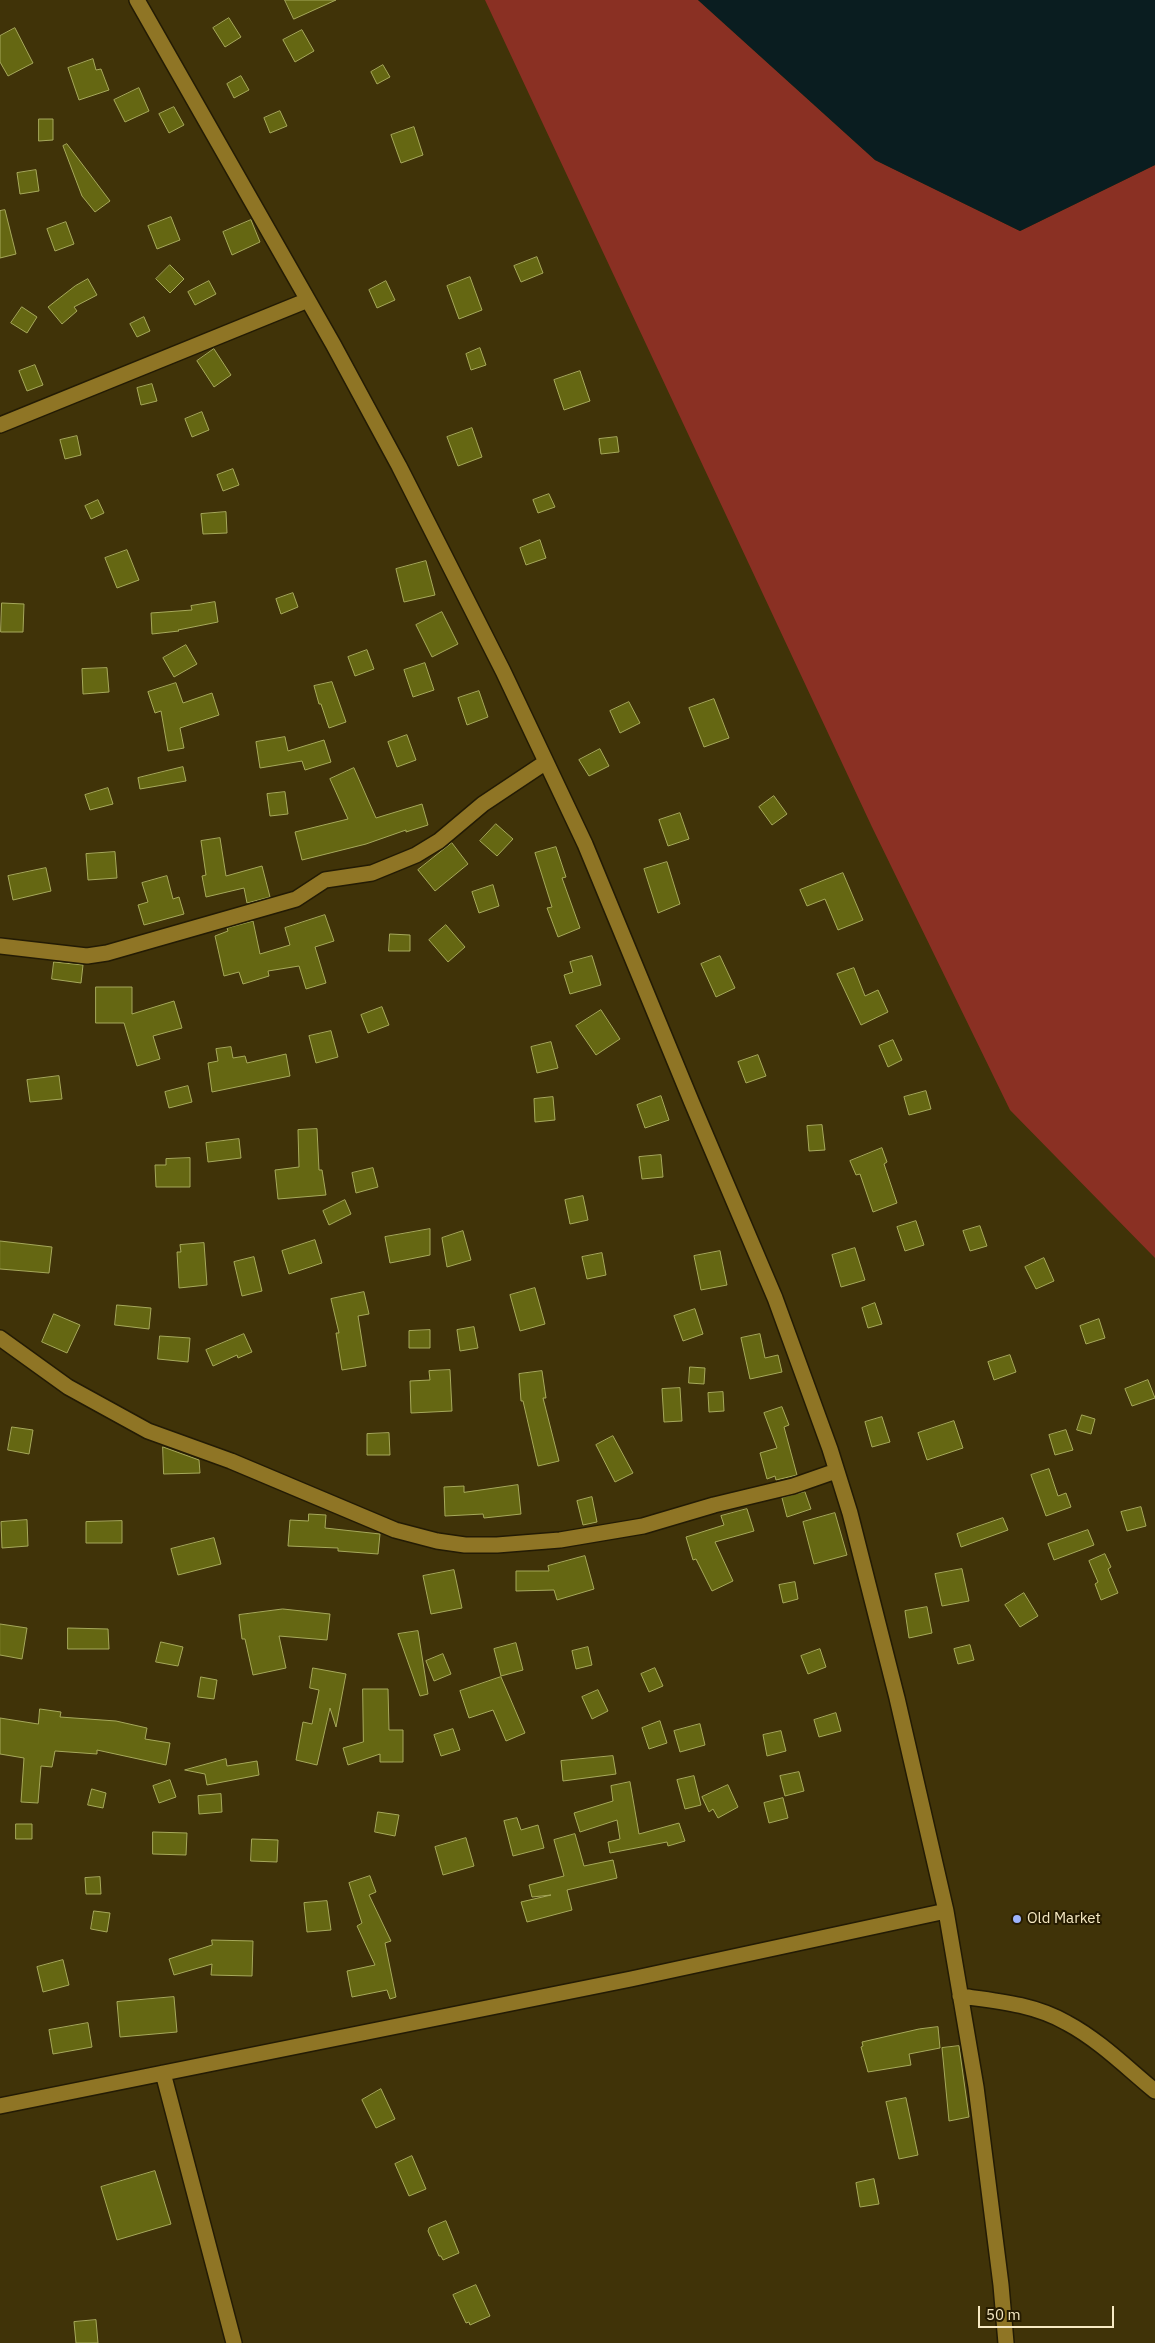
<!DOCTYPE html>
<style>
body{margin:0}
#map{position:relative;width:1155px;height:2343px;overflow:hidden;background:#403308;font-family:"IBM Plex Sans",sans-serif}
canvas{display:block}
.scale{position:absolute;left:978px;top:2306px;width:136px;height:22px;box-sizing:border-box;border:2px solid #f7eac4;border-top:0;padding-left:6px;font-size:15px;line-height:18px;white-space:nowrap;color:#f7eac4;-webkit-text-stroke:4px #251b00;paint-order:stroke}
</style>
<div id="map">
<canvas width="1155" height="2343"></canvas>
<div class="scale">50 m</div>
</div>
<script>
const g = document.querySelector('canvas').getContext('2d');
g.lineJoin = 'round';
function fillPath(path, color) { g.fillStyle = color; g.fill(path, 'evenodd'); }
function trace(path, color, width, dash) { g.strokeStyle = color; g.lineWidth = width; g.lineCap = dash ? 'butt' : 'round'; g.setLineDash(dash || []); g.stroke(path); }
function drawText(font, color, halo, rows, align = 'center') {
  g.font = font + ' "IBM Plex Sans",sans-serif'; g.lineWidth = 4; g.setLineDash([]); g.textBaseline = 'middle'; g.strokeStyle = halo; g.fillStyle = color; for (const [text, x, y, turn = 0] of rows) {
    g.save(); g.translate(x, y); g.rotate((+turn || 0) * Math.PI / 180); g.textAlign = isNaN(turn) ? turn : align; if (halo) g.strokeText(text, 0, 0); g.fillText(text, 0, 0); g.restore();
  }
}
const green = new Path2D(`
 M485,0H698L875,160L1020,231L1155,165V1258L1010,1110L872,827Z`);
const water = new Path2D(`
 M698,0H1155V165L1020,231L875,160Z`);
const building = new Path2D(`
 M285,0H336L294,19Z
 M229,18L241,37L225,47L213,28Z
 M15,28L33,63L8,76L0,62V36Z
 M302,30L314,51L295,62L283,40Z
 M93,59L96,70L101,69L109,90L79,100L68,68Z
 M383,65L390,77L377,84L371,72Z
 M241,76L249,90L234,98L227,84Z
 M139,88L149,111L125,122L114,100Z
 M174,107L184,125L169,133L159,114Z
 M280,111L287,126L270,133L264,118Z
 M39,119H53V140L39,141Z
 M414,127L423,155L401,163L391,135Z
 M67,144L110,201L95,212L82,196L63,146Z
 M36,170L39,191L20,194L17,173Z
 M5,210L16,254L0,258V211Z
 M171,217L180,240L157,249L148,226Z
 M251,220L260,242L232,255L223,232Z
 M66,222L74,244L55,251L47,229Z
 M537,257L543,273L521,282L514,266Z
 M170,265L184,279L170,293L156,279Z
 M470,277L482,310L459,319L447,286Z
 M88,279L97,295L74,307L77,311L62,324L48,307L75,286Z
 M209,281L216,294L195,305L188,292Z
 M386,281L395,300L377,308L369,290Z
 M22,307L37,317L27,333L11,323Z
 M144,317L150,331L137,337L130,324Z
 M480,348L486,365L471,370L466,354Z
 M214,349L231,375L214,387L197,361Z
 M35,365L43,385L27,391L19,371Z
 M580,371L590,401L564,410L554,380Z
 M152,384L157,401L141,405L137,388Z
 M202,412L209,430L192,437L185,419Z
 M472,428L482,457L458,466L447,437Z
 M77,436L81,455L65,459L60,440Z
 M617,437L619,452L601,454L599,439Z
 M233,469L239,485L223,491L217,475Z
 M549,494L555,507L538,513L533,500Z
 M98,500L104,513L91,519L85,506Z
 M226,512L227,533L203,534L201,514Z
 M540,540L546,558L526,565L520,548Z
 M127,550L139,580L117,588L105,558Z
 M426,561L435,595L404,602L396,569Z
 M293,593L298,607L281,614L276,599Z
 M215,602L218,622L178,630L179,631L152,634L151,613L192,610L191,606Z
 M2,603L24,604L23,632H1Z
 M442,612L458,644L432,657L416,625Z
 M186,645L197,664L174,677L163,658Z
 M367,650L374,669L355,676L348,657Z
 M425,663L434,690L413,697L404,670Z
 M107,668L109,692L83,694L82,669Z
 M332,682L346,722L329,728L321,704H319L314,686Z
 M176,683L183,703L212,693L219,715L180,728L184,748L168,751L161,711L155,713L148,692Z
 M479,691L488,717L467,725L458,698Z
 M714,699L729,738L704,747L689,708Z
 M629,702L640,723L620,733L610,711Z
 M407,735L416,760L397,767L388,742Z
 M285,737L288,751L324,740L331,762L305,770L302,761L260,768L256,742Z
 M600,749L609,766L589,776L579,760Z
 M183,767L186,781L140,789L138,778Z
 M354,768L376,818L422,804L428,825L406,832V830L366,844L302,860L295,832L348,819L330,779Z
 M108,788L113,804L90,810L85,795Z
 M285,792L288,814L270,816L267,794Z
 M774,796L787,814L772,825L759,807Z
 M680,813L689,839L668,846L659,820Z
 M496,824L513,839L497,856L480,841Z
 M220,838L226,876L262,866L270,897L247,903L244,888L206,897L202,876L206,875L201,841Z
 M452,843L468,864L435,891L418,870Z
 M556,847L566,877L562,878L580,928L558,937L547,908L552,907L535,853Z
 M115,852L117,878L88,880L86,854Z
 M667,862L680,904L658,913L644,869Z
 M46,868L51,891L13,900L8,876Z
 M843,873L863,920L838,930L825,899L807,906L800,890Z
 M167,876L173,899L179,897L184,914L144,925L138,905L148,902L142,883Z
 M493,885L499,906L479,913L472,892Z
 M325,915L334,941L315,947L326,983L306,989L299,966L268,971L269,976L243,984L239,972L224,976L215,936L228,931L227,928L253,921L260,954L290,945L285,928Z
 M446,925L465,947L448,962L429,940Z
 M390,934L410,935V951H389Z
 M592,956L601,985L570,994L564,975L573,972L570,962Z
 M720,956L735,988L716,997L701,964Z
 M54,962L83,965L81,983L52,979Z
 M854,968L865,996L878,990L888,1012L861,1025L837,974Z
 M96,987H132V1014L174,1001L182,1028L153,1036L160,1059L137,1066L124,1023H96Z
 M382,1007L389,1025L368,1033L361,1015Z
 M601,1010L620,1039L596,1055L576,1026Z
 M331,1031L338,1057L316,1063L309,1036Z
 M893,1040L902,1060L888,1067L879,1046Z
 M551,1042L558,1068L537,1073L531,1047Z
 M231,1047L233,1058L245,1056L247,1063L286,1054L290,1076L212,1092L208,1063L218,1061L216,1049Z
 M758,1055L766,1076L746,1083L738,1062Z
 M59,1076L62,1099L30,1102L27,1080Z
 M188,1086L192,1102L169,1108L165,1092Z
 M926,1091L931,1109L909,1115L904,1097Z
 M661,1096L669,1120L645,1128L637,1105Z
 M553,1097L555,1120L535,1122L534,1099Z
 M822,1125L825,1150L809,1151L807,1126Z
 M317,1129L319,1170H322L326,1195L278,1199L275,1170L299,1167L298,1130Z
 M239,1139L241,1158L208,1162L206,1143Z
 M882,1148L887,1162L884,1164L897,1203L873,1212L860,1174L856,1175L850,1161Z
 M661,1155L663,1177L642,1179L639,1157Z
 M190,1158V1187H156L155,1165H166V1159Z
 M373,1168L378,1187L356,1193L352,1173Z
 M583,1196L588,1220L570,1224L565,1200Z
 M345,1200L351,1214L329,1225L323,1211Z
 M916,1221L924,1245L905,1251L897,1227Z
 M980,1226L987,1246L970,1251L963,1231Z
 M430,1229V1255L390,1263L385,1237Z
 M463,1231L471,1260L447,1267L442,1238Z
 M315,1240L322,1263L289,1274L282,1251Z
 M0,1241L52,1247L49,1273L0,1269Z
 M204,1243L207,1285L179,1288L177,1252H181L180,1245Z
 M855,1248L865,1280L841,1287L832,1255Z
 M720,1251L727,1285L701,1290L694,1256Z
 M602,1253L606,1275L587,1279L582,1257Z
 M254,1257L262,1291L242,1296L234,1262Z
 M1044,1258L1054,1281L1036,1289L1025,1267Z
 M535,1288L545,1324L520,1331L510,1295Z
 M364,1292L369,1314L358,1316L366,1366L342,1370L336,1333H339L331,1299Z
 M875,1303L882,1324L868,1328L862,1308Z
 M117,1305L151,1308L149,1329L115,1325Z
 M695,1309L703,1334L683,1341L674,1316Z
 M54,1314L80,1325L67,1353L42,1342Z
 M1099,1319L1105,1338L1086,1344L1080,1326Z
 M474,1327L478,1348L460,1351L457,1330Z
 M430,1330V1348H409V1331Z
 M244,1334L252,1352L238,1358L237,1355L213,1366L206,1350Z
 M760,1334L765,1358L778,1355L782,1372L750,1379L741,1338Z
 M160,1336L190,1338L188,1362L158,1359Z
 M1010,1355L1016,1372L994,1380L988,1362Z
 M690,1367L705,1368L704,1384L689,1383Z
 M450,1370L452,1411L411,1413L410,1381L430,1380L429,1371Z
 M542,1371L546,1398H543L559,1461L538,1466L523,1401H521L519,1374Z
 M1148,1380L1155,1398L1132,1406L1125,1389Z
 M680,1388L682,1421L664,1422L662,1389Z
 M723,1392L724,1411L709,1412L708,1393Z
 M782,1407L789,1425L784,1427L797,1475L776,1480L775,1476L767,1479L760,1453L777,1448L764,1413Z
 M1082,1415L1095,1419L1091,1434L1077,1430Z
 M882,1417L890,1442L872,1447L865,1422Z
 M954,1421L963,1448L927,1460L918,1433Z
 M12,1427L33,1430L29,1454L8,1450Z
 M1066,1430L1073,1450L1055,1455L1049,1435Z
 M389,1433L390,1455H367V1434Z
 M613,1436L633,1473L615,1482L596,1445Z
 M163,1447L199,1460L200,1473L164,1474Z
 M1049,1469L1058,1496L1066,1493L1071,1507L1046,1516L1031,1475Z
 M518,1485L521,1514L484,1518L483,1514L445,1516L444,1487L464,1486V1492Z
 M805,1492L811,1509L787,1517L782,1498Z
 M592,1497L597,1522L583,1525L577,1501Z
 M1141,1507L1146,1526L1127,1531L1121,1512Z
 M747,1509L754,1531L715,1542L733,1581L712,1591L696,1559L693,1560L686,1537L724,1525L721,1516Z
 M835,1513L847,1555L814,1564L803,1522Z
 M309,1514L326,1515L325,1528L380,1534L378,1554L338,1551V1548L288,1546L290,1520L308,1521Z
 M1003,1518L1008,1530L961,1547L957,1534Z
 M27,1520L28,1546L2,1548L1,1522Z
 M122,1521V1543H86V1522Z
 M1088,1530L1094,1545L1054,1560L1048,1544Z
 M214,1538L221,1564L178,1575L171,1549Z
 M1105,1554L1111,1567L1108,1569L1118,1593L1101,1600L1095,1584L1098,1582L1089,1561Z
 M585,1556L594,1589L557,1600L554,1590L516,1591V1571H549L548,1566Z
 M962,1569L969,1601L942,1606L935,1574Z
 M454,1570L462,1608L431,1614L423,1576Z
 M795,1582L798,1599L783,1603L779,1585Z
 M1024,1593L1038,1616L1020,1627L1005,1605Z
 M927,1607L932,1633L909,1638L905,1611Z
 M283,1609L330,1614L327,1640L279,1636L286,1668L253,1675L245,1639H242L239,1615Z
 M0,1624L27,1628L22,1659L0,1655Z
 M68,1628L108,1629L109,1649H68Z
 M418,1631L428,1694L420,1696L398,1634Z
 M161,1642L183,1647L178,1666L156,1662Z
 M516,1643L523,1670L501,1676L494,1649Z
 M970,1645L974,1660L958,1664L954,1649Z
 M588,1647L592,1665L576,1669L572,1651Z
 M820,1649L826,1667L808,1674L801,1656Z
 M443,1654L451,1674L434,1681L426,1661Z
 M313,1668L346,1674L336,1727L330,1708L317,1765L296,1760L303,1722L312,1724L319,1690L310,1688Z
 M655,1668L663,1686L649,1692L641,1674Z
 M201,1677L217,1680L214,1699L198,1697Z
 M501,1677L525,1733L506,1741L493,1710L469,1718L460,1691Z
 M363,1689H388L389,1730H403V1762H380V1754L348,1765L343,1748L363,1742Z
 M598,1690L608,1711L592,1719L582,1697Z
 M40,1709L61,1712L60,1717L116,1721L147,1728L145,1739L170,1743L166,1765L97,1750V1754L55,1751L52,1767L41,1766L38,1803L21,1802L24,1758L0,1754V1718L38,1724Z
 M836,1713L841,1731L819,1737L814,1720Z
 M660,1721L667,1743L649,1749L642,1728Z
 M700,1724L705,1745L680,1752L674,1731Z
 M453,1729L460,1750L441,1756L434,1735Z
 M781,1731L786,1751L767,1756L763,1735Z
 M613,1756L616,1774L563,1781L561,1761Z
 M226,1759L227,1766L257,1761L259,1775L207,1785L205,1774L185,1770Z
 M799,1772L804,1791L785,1796L780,1776Z
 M694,1776L701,1805L685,1809L677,1780Z
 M170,1780L176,1797L159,1803L153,1786Z
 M630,1782L639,1834L679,1823L685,1841L668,1846L667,1842L610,1853L608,1842L620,1839L617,1820L580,1832L574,1813L613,1801L611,1786Z
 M728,1785L738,1807L718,1818L713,1809L709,1812L702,1797Z
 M92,1789L106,1793L103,1808L88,1805Z
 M221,1794L222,1812L199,1814L198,1796Z
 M783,1798L788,1818L769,1823L764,1803Z
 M378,1812L399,1815L395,1836L375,1832Z
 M517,1818L521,1830L538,1825L544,1848L513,1856L504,1821Z
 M16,1824H32V1839H16Z
 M153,1832L187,1833L186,1855L153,1854Z
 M575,1834L584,1866L613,1860L617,1878L567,1890L572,1910L527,1922L521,1902L551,1895L532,1897L529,1885L564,1876L554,1840Z
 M466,1838L474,1866L443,1875L435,1847Z
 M252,1839L278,1840L277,1862L251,1861Z
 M370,1876L376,1892L369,1895L391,1941L385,1943L396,1997L390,1999L387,1990L352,1997L347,1971L375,1965L357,1926L362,1923L349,1883Z
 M100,1877L101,1894H86L85,1878Z
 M327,1901L331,1930L307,1932L304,1903Z
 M94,1911L110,1913L107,1932L91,1929Z
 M212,1940L253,1941L252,1976L211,1975L212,1964L174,1975L169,1959L212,1945Z
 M63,1960L69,1985L43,1992L37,1967Z
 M174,1997L177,2032L120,2037L117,2002Z
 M88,2023L92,2047L53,2054L49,2030Z
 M938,2027L940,2048L909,2054L911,2065L868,2072L861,2047L863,2046L862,2042L919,2029Z
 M959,2046L969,2117L949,2121L942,2048Z
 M381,2089L395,2119L376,2128L362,2100Z
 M906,2098L918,2155L899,2159L886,2102Z
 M412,2156L426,2189L409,2196L395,2164Z
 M155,2171L171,2224L117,2240L101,2187Z
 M874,2179L879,2204L860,2207L856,2183Z
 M446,2221L459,2253L443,2260L441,2256H439L428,2231L429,2228Z
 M476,2285L490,2316L470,2325L469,2322L466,2323L453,2295Z
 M96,2320L98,2343H76L74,2322Z`);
const minor = new Path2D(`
 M137,0L333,344L399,466L503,671L585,844L692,1103L775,1298L830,1449L850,1513L897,1698L946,1911L976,2087L1001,2285L1006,2343
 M0,425L308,300
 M0,946L87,956L107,953L296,899L325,880L372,873L416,855L439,841L483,804L546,762
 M0,1338L68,1387L148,1431L231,1461L395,1530L437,1541L465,1545H497L560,1540L643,1526L714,1505L793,1486L836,1471
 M960,1996C997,2001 1034,2004 1067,2023C1099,2040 1127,2068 1155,2091
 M163,2073L234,2343
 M0,2106L631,1979L946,1911`);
const markers = [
 [1017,1919,5,"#9db4fd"]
];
const poiNames = [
 ["Old Market",1027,1919]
];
fillPath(green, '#8a3023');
fillPath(water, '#0a1d20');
fillPath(building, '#656712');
trace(building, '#a6a95b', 1);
trace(minor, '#231b04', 18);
trace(minor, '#8f7525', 15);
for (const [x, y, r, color] of markers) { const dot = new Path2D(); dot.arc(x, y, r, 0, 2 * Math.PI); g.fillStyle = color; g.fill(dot); trace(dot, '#251b00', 2); }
drawText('15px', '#f7eac4', '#251b00', poiNames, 'left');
</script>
